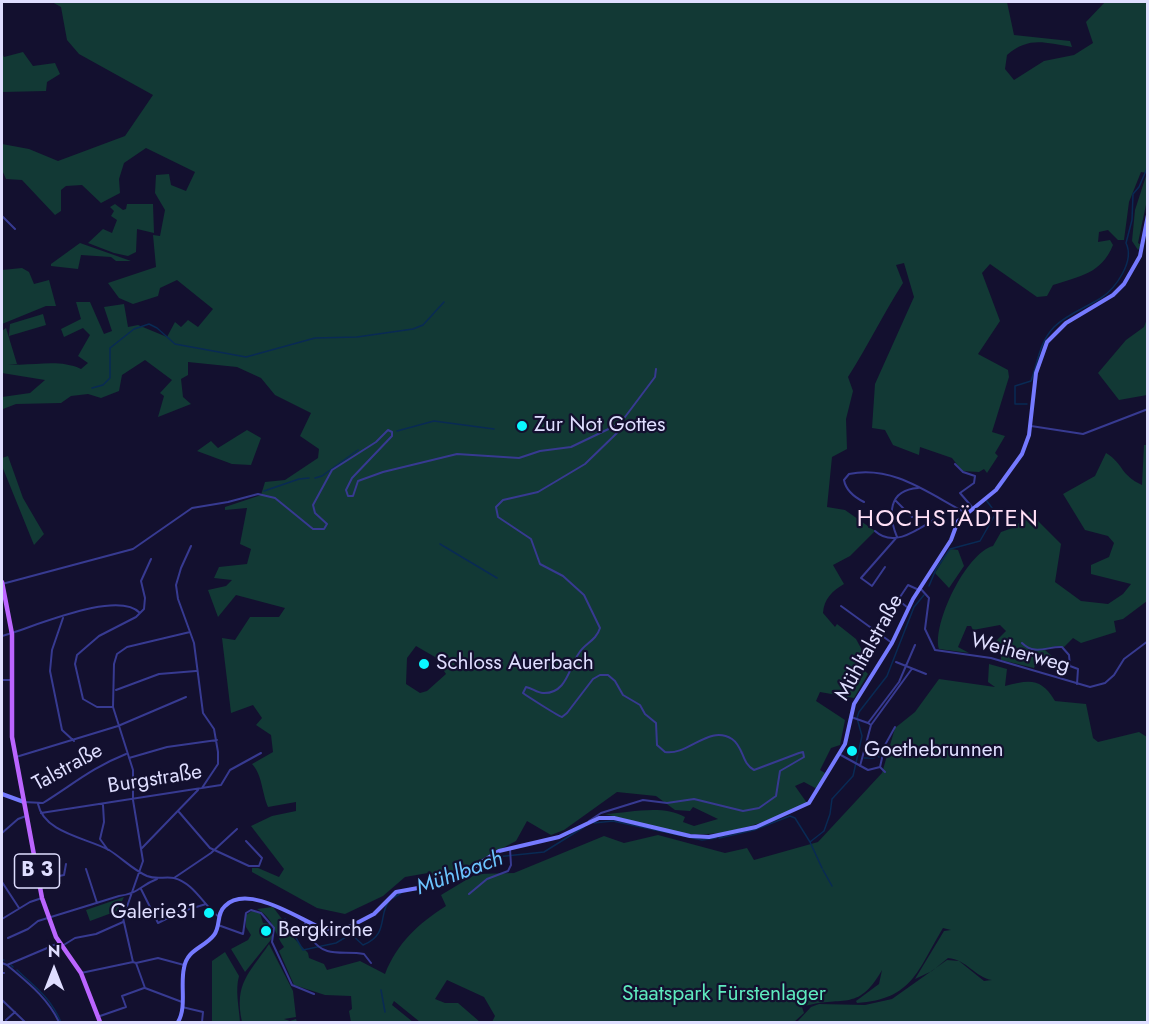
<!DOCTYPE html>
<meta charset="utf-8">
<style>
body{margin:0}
#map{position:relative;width:1149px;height:1024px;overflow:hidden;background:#13102f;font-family:Jost,sans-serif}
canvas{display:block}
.frame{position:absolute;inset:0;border:3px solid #dfdeff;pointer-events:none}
.north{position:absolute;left:24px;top:940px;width:60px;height:60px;-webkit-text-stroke:4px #13102f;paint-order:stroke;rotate:0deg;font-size:16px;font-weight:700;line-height:24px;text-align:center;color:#dfdeff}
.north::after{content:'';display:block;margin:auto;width:21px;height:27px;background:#dfdeff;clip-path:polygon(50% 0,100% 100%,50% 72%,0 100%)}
</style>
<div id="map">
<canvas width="1149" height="1024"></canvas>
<div class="frame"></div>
<div class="north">N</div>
</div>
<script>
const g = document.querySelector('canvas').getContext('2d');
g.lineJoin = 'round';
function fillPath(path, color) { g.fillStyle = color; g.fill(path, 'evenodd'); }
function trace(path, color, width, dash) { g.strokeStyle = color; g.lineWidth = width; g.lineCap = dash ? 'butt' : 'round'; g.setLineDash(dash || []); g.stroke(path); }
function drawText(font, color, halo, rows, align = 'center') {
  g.font = font + ' Jost,sans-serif'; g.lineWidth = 4.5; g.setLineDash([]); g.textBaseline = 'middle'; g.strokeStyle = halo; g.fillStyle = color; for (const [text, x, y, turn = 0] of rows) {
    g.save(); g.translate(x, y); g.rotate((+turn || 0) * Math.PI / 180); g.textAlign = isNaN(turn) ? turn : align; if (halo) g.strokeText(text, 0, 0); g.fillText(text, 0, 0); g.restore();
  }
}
const green = new Path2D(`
 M52,2H1007L1014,35L1070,41L1072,47C1044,43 1030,36 1007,55L1005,69L1014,80L1044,61L1074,55L1093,43L1086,22L1105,2H1147L1148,195L1138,243L1141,245L1138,250L1132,241L1135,210L1147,173L1141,172L1129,202L1124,240H1118L1108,230L1099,232L1098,242L1110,240L1113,245C1101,274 1080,276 1053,285L1047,296L1037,297L990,264L982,273L1000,321L978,354L1008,370L1009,377L992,432L1005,436L995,453L998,456L987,473L984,469L979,472L962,471L952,458L920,447L919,455L893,445L885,430L872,428L875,384L914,297L904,263L896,265L903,283C883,314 868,346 848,377L853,391L846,419L847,449L832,457L827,507L845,510L875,531L850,556L833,565L844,584C832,591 824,599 823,613L835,627L837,624L856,639L869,663L864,670L868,674L854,698L820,692L816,701L845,720L840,745L831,748L820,770L825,773L817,789L804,782L795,786L807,803C769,821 726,839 682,833C657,829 631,820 605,814C630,813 662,804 685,817L683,822L694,826L718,819L693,807L690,811L675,810L656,796L617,792L564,830L551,835L527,821L516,841L465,868L433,881L428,873L405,877L383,896L345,914L317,908L252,872V868H258L279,877L284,869L251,826L272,816L296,811V802L268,807C262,793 262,774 252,764L273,752L271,735L256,725L262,718L253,705L231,713L222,638L235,640L250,617H279L285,608L236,595L218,617L208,590L226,586L232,580L214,578L219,567L247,564L251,549L240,544L247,508L225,510V507L261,495L265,482L285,480L318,458L319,449L300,436L311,413L275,395L261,378L237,367L188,362V375L181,379L183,397L191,404L158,417L164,396L160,393L172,380L145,360L122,375L119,391L101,398L88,394L71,396L61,403L16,404L3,409L2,397L30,393L45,380L2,373V331L6,328L17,364H8C33,367 57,358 81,369L88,363L78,356L90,335L83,328L64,337L61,329L81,319L76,302H90L104,334L112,331L104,307L124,304L128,327L138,325L167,337L175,322L181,327L188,320L198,327L213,309L177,280L160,288L158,296L133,304L119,298L108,283L156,267L153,235L160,236L165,210L155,193L156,175L169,174L171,185L186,191L195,172L146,148L124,163L119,179L120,193L101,203L82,185L66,186L61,190V211L55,215L22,180L6,179L2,170V144L29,149L58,161L125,136L153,95L79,54L67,40L61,7ZM416,646L435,657L446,674L427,691L420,693L406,684L407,658Z
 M23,52L33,66L55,63L60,74L47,82L46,91L2,92V53L4,57Z
 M115,204L123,210L126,209L127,204H153L154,233L137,229L136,252L128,256L114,253L88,243L103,229L112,233L117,220L111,216L114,211L110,207Z
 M80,243L131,261H116L111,257L81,255L78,269L51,266V264Z
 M22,268L29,272L34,284L49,280L56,306H46L2,324V270Z
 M43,314L46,325L9,336L10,324Z
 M1147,319V395L1119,400L1098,373L1126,340L1144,327Z
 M247,430L261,438L251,465L232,464L197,451L211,441L218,448Z
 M1144,445H1147V601L1123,619L1114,621L1116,632L1081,643L1073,638L1064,647L1056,646L1045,650L1054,658L1052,663L1037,661L1034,668L1001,660V648H989L1006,631L1000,625L973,630L971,626H967L958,647L969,653L939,649C932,624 966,553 993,546L1001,532L1015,527L1029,512L1061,544L1055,582L1081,601L1108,604L1123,594L1131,584L1091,574V565L1109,557L1114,543L1108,536L1085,530L1063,494L1095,476L1106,453C1124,464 1120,475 1142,485Z
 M8,456L23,498L44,534L34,545L2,466V458Z
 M950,549L958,550L964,566L949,588L935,573Z
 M989,664L1007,669L1005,686C1029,680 1041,677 1055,701L1086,704L1093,738L1098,742L1139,732L1147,737V1022H797L811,1007L819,1004L865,1005L892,999L947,960L959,961L984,981L992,980C976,978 966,959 948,958L932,971L915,979L944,931L951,930L943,928C917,971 913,999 857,1003L856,1001L879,984L882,970C857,1014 842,994 802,1007L804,1013L794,1022H492L495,1016L484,997L447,980L435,999L445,1003H458L480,1022H420L394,1001L392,1005L413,1022H351L349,1011L352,1009L351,996L325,995L294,985L279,951L284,947C274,933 274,918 257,909L273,907L288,927L289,933L308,953L309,958L324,964L327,970L360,961L385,974C397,943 419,923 446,906L441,895L476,874L514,873L604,836L624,843L658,835L725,853L747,848L754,860L818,842L882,773L895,728L915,712L939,679L995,687L988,682Z
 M124,897L117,911L90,921L86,910Z
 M252,911L260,913L263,923L271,924L274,936L245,972L231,949L248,940L251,935L246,927V915Z
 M269,944L293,991L296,1017L284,1019L290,1021L296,1019L297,1022H242C234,983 249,974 269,944Z
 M225,952L239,976C235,990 239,1007 240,1022H212V961Z`);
const stream = new Path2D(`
 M92,388L103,385L110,378V348L134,329L149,324L157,328L175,344L246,357L315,338L357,337L413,329L423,325L444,302
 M1027,404H1015V386L1031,381C1038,362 1039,343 1054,327C1067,314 1087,307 1101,298C1116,288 1135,261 1126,243L1132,220L1133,194L1139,187L1148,166
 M397,431L434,421L494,429
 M315,478L322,476L358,450
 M1000,487L1006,479
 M264,491L299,479L309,478
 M440,544L497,578
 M929,586L936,569L950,549L980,541L996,513L986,500
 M864,758H874L877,755L879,757
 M594,823L613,821L702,840L716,838
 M719,838L754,830L790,816L795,818L810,842L824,831L830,814L832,799L853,776L862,736L857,718L859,712L887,676L914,607L924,595
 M810,842L822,868
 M823,870L832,886
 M460,875L496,857L544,852L584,827
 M415,890L433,886
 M393,898L401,893
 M285,919L303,950L336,943L351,934L363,945C389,935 378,915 389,901
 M2,960H4
 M11,965L13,967
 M17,970C37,989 49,996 61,1022
 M381,990L385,1012`);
const street = new Path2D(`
 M2,216L15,229
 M1031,426L1083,434L1148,409
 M955,464L963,472L975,476L974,483L960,493L972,507
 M895,500L912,517
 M864,502C854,497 846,491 844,480L849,474C894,465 929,494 966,513
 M875,531C900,554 933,514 956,509
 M897,537C888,515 888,490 918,488
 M191,546L181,568L176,585L178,599L194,643L203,713L214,729L218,752V764L202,788
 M885,567L872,586L861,578L897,537
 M2,584L133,549L192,508L228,502L258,494L275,498L313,529H324L327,524L315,513L313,505L332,470L376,442L388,430L392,432V436L352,478L346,490L348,496H353L358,481L383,472L457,454L519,458L540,451L571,447L619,424
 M920,588L929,598L925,629L935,650L991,658L1090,687L1105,683L1114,675L1124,659L1148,641
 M841,606L892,643
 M907,607L898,600L908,585L919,590
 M63,618L52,650L50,671L62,730L74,741
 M2,636C32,628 117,589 140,613
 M1022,643C1035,656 1048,646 1062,647L1069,655L1070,666L1078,669L1077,684
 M896,662L926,674
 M2,680H10
 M116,690L159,674L196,671
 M113,707H97L83,699L75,664L77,655L99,636L136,617L144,609L145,598L141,581L151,559
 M851,717L868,723
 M871,725L911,670
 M839,754L868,770L880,767L885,772
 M16,757L118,726L186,697
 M129,758L167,747L217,740
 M860,766L871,725L868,723L899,682L915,645
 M880,767L885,745L895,727
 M24,802L43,803C72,785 93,767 126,754
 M38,804C44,833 87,838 109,850C122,858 133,870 147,876C157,880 165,876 174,878C194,883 204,906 219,917
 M103,805L104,822L100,839L108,850
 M179,812L210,848L249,866H259L262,858L246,841
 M41,813L221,785L230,770L261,753
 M589,821L601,813L643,800L667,803L694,799L743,811L759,808L776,796L780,771L804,757L803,752L799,753L754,770C741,763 744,747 732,739C709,724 688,756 665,752L657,745L656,723L645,714L640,705L623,695L615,681L608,675H600L593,679L567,713L562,717C558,716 527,696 523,693L526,687C532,688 537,693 543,693C567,694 569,667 579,653C585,643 596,641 600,628L584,595L563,576L540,564L531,539L498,517L496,507L503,500L538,492L585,464L619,431V425L655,377L656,369
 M2,833L18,819L26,816
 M142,848L198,790
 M86,869L97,903
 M174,878L211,853L237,829
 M39,880L64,875L66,864
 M2,882L19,908
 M141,889L158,923L180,912L206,904
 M469,894L487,879L508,871L511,865L510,849
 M2,919L30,902L42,898
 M305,921C305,927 308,933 312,939C325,959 344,950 364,954L371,963
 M218,925L243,934L246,913L251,910L261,913L274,928L272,942L292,985L314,994
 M8,938L28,929L38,921L119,896C140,893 139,886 157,879
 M62,946L75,938L96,934L123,922
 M2,963L7,965L59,943
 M136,963L158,958L184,965
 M7,965C28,983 47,997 59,1022
 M2,973H4
 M81,973L133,962
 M145,988L136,963L133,962L123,918L143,861L133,800V770L113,707L114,664L117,654L127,647L190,632
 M145,988L182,1002
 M2,1000L25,1022
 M182,1007L203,1012L202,1022
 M100,1016L126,1007L122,996L144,988
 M6,1020L15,1012`);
const secondary = new Path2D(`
 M2,794L24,802
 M178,1022C187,1007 180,985 184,968C187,949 204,948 214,935C221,926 216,914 225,906C247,884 296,917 319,927L330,929L351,926L374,914L396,892L429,886L469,870L499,851L559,837L599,818H614L690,836L709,837L756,827L809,803L845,744L854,704L892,643L913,599L951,540L958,521L996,490L1022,454L1029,435L1036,373L1047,342L1066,323L1113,295L1124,284L1140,256L1148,215`);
const primary = new Path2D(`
 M2,582L12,634V737L42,898L56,937L81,973L100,1022`);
const markers = [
 [522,426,6,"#0af7ff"],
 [424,664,6,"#0af7ff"],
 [852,751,6,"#0af7ff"],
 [209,913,6,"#0af7ff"],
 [266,931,6,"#0af7ff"]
];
const shields = [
 [37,871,45]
];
const shieldNames = [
 ["B 3",37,871]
];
const poiNames = [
 ["Zur Not Gottes",534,426],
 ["Schloss Auerbach",436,664],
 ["Goethebrunnen",864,751],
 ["Galerie31",197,913,"right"],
 ["Bergkirche",278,931]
];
const streetNames = [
 ["Mühltalstraße",870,648,-61],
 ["Weiherweg",1020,654,15],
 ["Talstraße",68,768,-29],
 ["Burgstraße",155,780,-9]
];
const parkNames = [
 ["Staatspark Fürstenlager",724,995]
];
const waterNames = [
 ["Mühlbach",460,874,-20]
];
const quarterNames = [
 ["HOCHSTÄDTEN",948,520]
];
fillPath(green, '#123935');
trace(stream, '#092a54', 1.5);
trace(street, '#373a91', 2);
trace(secondary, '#757aff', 4);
trace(primary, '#bb65ff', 4.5);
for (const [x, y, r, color] of markers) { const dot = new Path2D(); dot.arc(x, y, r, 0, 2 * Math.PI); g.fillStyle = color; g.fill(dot); trace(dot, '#13102f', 2); }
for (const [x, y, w] of shields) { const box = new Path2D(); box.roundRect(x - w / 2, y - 17, w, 34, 4.5); g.fillStyle = '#13102f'; g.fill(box); trace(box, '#dfdeff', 1.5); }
drawText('bold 20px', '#dfdeff', null, shieldNames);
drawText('21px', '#dfdeff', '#13102f', poiNames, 'left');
drawText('21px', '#dfdeff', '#13102f', streetNames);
drawText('21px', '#5eeabe', '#13102f', parkNames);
drawText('italic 22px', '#6cc5ff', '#13102f', waterNames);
g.letterSpacing = '1.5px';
drawText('24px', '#ffe0f6', '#13102f', quarterNames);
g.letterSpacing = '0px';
</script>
